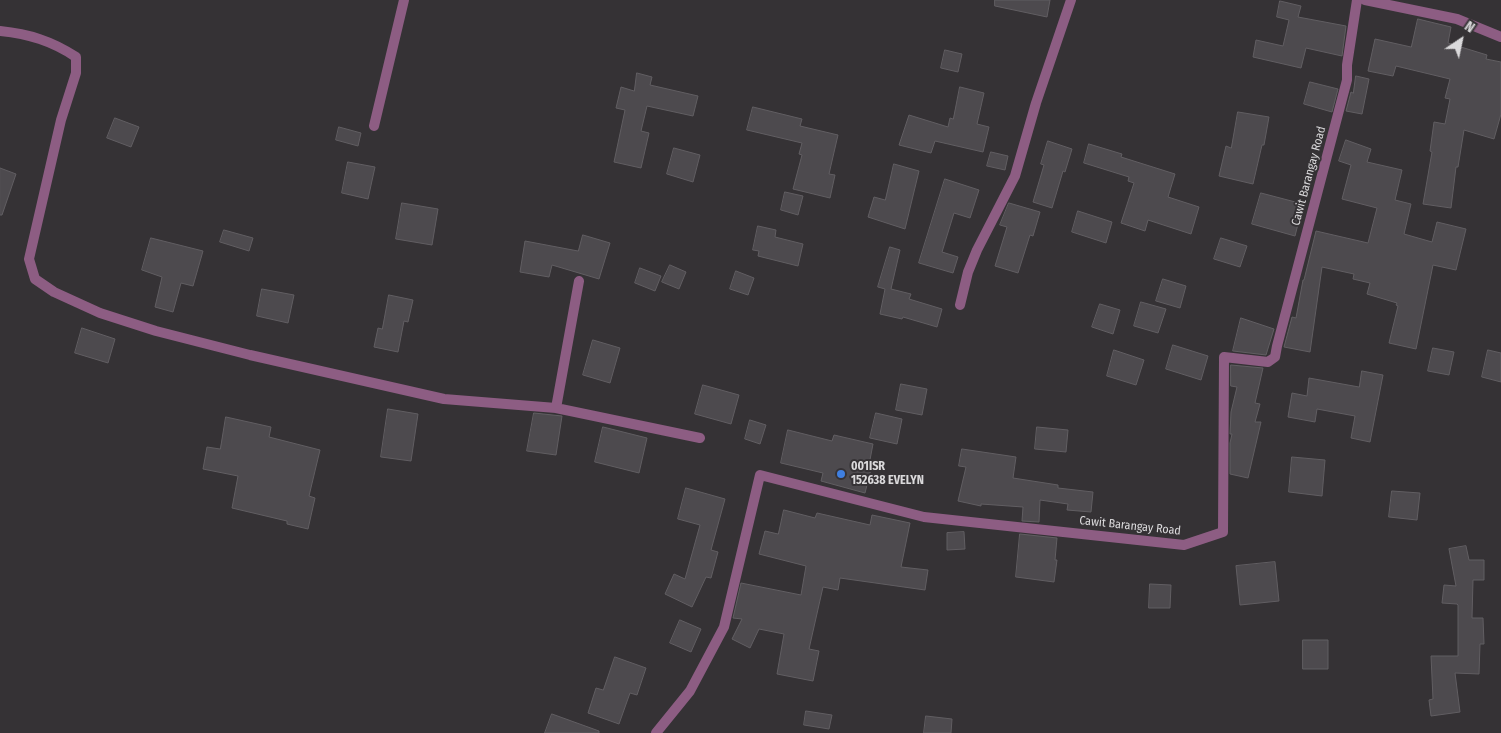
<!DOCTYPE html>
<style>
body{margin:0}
#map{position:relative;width:1501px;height:733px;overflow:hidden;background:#353235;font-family:"Fira Sans Condensed",sans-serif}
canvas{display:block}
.north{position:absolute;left:1436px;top:15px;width:50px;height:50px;-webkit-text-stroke:4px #353235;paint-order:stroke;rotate:34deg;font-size:14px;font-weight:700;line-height:20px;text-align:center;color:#dad9db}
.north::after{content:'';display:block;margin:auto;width:18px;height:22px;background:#dad9db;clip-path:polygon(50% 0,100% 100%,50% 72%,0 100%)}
</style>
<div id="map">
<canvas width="1501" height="733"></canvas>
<div class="north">N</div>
</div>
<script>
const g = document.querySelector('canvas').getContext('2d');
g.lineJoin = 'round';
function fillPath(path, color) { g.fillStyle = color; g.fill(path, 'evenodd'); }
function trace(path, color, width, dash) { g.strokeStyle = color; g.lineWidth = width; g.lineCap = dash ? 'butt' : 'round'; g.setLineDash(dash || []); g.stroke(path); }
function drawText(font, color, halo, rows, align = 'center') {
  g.font = font + ' "Fira Sans Condensed",sans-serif'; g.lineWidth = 4; g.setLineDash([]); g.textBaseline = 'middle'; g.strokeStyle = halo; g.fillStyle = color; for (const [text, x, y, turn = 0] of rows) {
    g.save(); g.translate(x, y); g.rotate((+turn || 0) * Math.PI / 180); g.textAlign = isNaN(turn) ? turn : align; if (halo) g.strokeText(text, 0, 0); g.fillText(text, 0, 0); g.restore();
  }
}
const building = new Path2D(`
 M995,0H1050L1047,17L995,6Z
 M1280,1L1301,6L1298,17L1346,26L1342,56L1306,48L1301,68L1253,57L1256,40L1283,46L1289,20L1277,17Z
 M1418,19L1451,27L1448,43L1487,55L1486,59L1501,62V114L1494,139L1464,130L1458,167H1456L1451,208L1423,204L1432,152L1430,151L1434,122L1445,124L1450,99L1445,98L1450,79L1396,66L1393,76L1368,71L1375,39L1411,47Z
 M945,50L962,54L958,72L941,68Z
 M637,73L652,77L650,85L698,96L693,116L647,106L641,131L649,133L641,168L614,162L625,110L616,108L621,87L634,91Z
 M1356,76L1369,79L1362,114L1346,111L1351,92L1353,93Z
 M1310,82L1338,89L1332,112L1304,104Z
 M960,87L984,93L977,124L989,127L983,152L935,141L931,153L899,145L909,115L948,127L950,118L953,119Z
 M753,107L802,119L800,126L838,135L829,174L835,175L830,198L793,189L802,155L799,154L802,143L747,130Z
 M1238,112L1269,117L1264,145H1262L1253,184L1219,176L1226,146L1231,148Z
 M115,118L139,127L131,147L107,138Z
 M339,127L361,133L358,146L336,140Z
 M1346,140L1371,149L1367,162L1402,170L1395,200L1411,204L1404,234L1432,242L1437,222L1466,229L1456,270L1433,265L1416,349L1389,343L1398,306L1396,305L1397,303L1367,294L1370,283L1353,279L1354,274L1322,267L1310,352L1284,347L1292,317L1296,318L1303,280H1304L1316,231L1368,243L1377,208L1342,199L1351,165L1339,161Z
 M1048,141L1072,149L1065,172L1063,171L1052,208L1033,202L1044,165L1041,164Z
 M1089,144L1122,154L1121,157L1175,174L1168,197L1199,207L1191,234L1148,220L1145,231L1121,223L1134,183L1128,181L1129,177L1084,163Z
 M674,148L700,155L693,182L667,174Z
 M991,152L1008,156L1005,170L987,166Z
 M348,162L375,167L368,199L342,193Z
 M894,164L919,171L905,229L868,217L874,197L885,200Z
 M0,168L16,174L2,215H0Z
 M945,179L979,190L970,218L954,213L942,252L958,257L953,273L919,263Z
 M785,192L803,196L798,215L781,210Z
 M1261,193L1303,204L1295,236L1252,224Z
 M402,203L438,209L432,245L396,239Z
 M1009,203L1040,212L1033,236L1030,235L1018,273L995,266L1007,227L1000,225Z
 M1078,211L1112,222L1106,243L1072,232Z
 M758,226L776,230L775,237L803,244L798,266L758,256L759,251L753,250Z
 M224,230L253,238L249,251L220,242Z
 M583,235L610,243L599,279L552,265L549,277L520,272L525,241L578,251Z
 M151,238L203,251L193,286L181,283L173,312L155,307L162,277L142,270Z
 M1221,238L1247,246L1240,267L1214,259Z
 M890,247L900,250L891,289L911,294L909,299L942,309L937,327L903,317L902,319L880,314L885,289L878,287Z
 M670,265L686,272L679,289L662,282Z
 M640,268L661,276L655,291L635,283Z
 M736,271L754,278L748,295L730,289Z
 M1163,279L1186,286L1180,308L1156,301Z
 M262,289L294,295L288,323L257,316Z
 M389,295L413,300L408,322L404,321L398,352L374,347L378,328L382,329Z
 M1141,302L1166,309L1158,333L1134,326Z
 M1100,304L1120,310L1113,334L1092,327Z
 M1241,318L1274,329L1266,355L1233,351Z
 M82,328L115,339L108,363L75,353Z
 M593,340L620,348L610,383L583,375Z
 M1173,345L1208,356L1201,380L1166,369Z
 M1433,348L1454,352L1449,375L1428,371Z
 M1114,350L1144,360L1136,385L1107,376Z
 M1488,350L1501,353V382L1482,377Z
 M1231,365L1263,368L1255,403L1260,404L1255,422H1261L1248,478L1230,474V443L1232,434H1230L1231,412L1237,387L1231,386Z
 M1362,371L1383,375L1370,442L1351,438L1355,416L1317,409L1315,422L1288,417L1292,393L1307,396L1309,378L1359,387Z
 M901,384L927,389L922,415L896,410Z
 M703,385L739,395L731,424L695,414Z
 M388,409L418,414L411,461L381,457Z
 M534,413L562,416L556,455L527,451Z
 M876,413L902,419L897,444L870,438Z
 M226,417L271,427L269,437L320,450L309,496L315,498L308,529L287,524V521L232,508L238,476L203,469L207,447L220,449Z
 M750,420L766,425L760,444L745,439Z
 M603,427L647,438L639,473L595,462Z
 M1037,427L1068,430L1066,452L1035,449Z
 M788,430L832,441L834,435L873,444L869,465H872L865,493L821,481L823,473L781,463Z
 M962,449L1016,457L1013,478L1058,485V488L1093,492L1091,512L1067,510L1068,504L1040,500L1039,522L1022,521L1023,507L981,504V506L958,501L966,467L959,466Z
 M1292,457L1325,460L1322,496L1289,492Z
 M686,488L725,499L711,550L718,552L711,578L706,577L692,607L665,594L674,574L685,579L700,525L678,519Z
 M1392,491L1420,493L1417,520L1389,517Z
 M784,510L815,518L817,513L870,525L872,515L910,523L901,567L928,570L925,590L840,578L838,590L823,587L809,649L819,651L813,681L777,674L784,634L759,629L750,648L732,639L742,619L733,618L741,583L801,595L806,566L759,554L765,531L778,534Z
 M964,532L965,549L947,550V533Z
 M1020,534L1057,538L1055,560H1057L1054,582L1016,577Z
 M1466,546L1469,560H1484V580H1473L1472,618H1483L1484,644H1480L1479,674L1455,673L1460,712L1431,716L1429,700L1433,699L1431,656H1458V605L1457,604L1442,603L1444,585L1456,586L1449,549Z
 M1275,562L1279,601L1240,605L1236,566Z
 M1150,584L1171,585L1170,608H1149Z
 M680,620L701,629L691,652L670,643Z
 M1303,640H1328V669H1303Z
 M615,657L646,668L637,695L630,693L619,724L588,713L596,688L603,690Z
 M806,711L832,715L829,729L804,725Z
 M552,714L599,731V733H545Z
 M926,716L952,719L951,733H924Z`);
const minor = new Path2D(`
 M1365,0L1457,19L1501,37
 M0,31C29,34 52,41 76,57V73L61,120L29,259L35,279L54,292L100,313L156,331L250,355L444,399L556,408L700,438
 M374,126L404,0
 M960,305L968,272L977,250L1015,176L1036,103L1071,0
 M556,408L579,281
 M656,733L690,691L724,627L760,475L924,517L1184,545L1223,532L1224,357L1268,362L1275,357L1277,346L1347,80V65L1357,0`);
const markers = [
 [841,474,5,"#3f7fe0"]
];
const streetNames = [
 ["Cawit Barangay Road",1309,176,-75],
 ["Cawit Barangay Road",1130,526,6]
];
const poiNames = [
 ["001ISR",851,467],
 ["152638 EVELYN",851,481]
];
fillPath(building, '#4d4a4e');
trace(building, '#615e62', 1);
trace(minor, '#8d5d83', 10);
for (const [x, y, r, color] of markers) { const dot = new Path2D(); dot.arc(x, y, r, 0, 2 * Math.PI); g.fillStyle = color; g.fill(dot); trace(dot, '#353235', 2); }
drawText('12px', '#dad9db', '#353235', streetNames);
drawText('bold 12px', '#dad9db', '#353235', poiNames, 'left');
</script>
